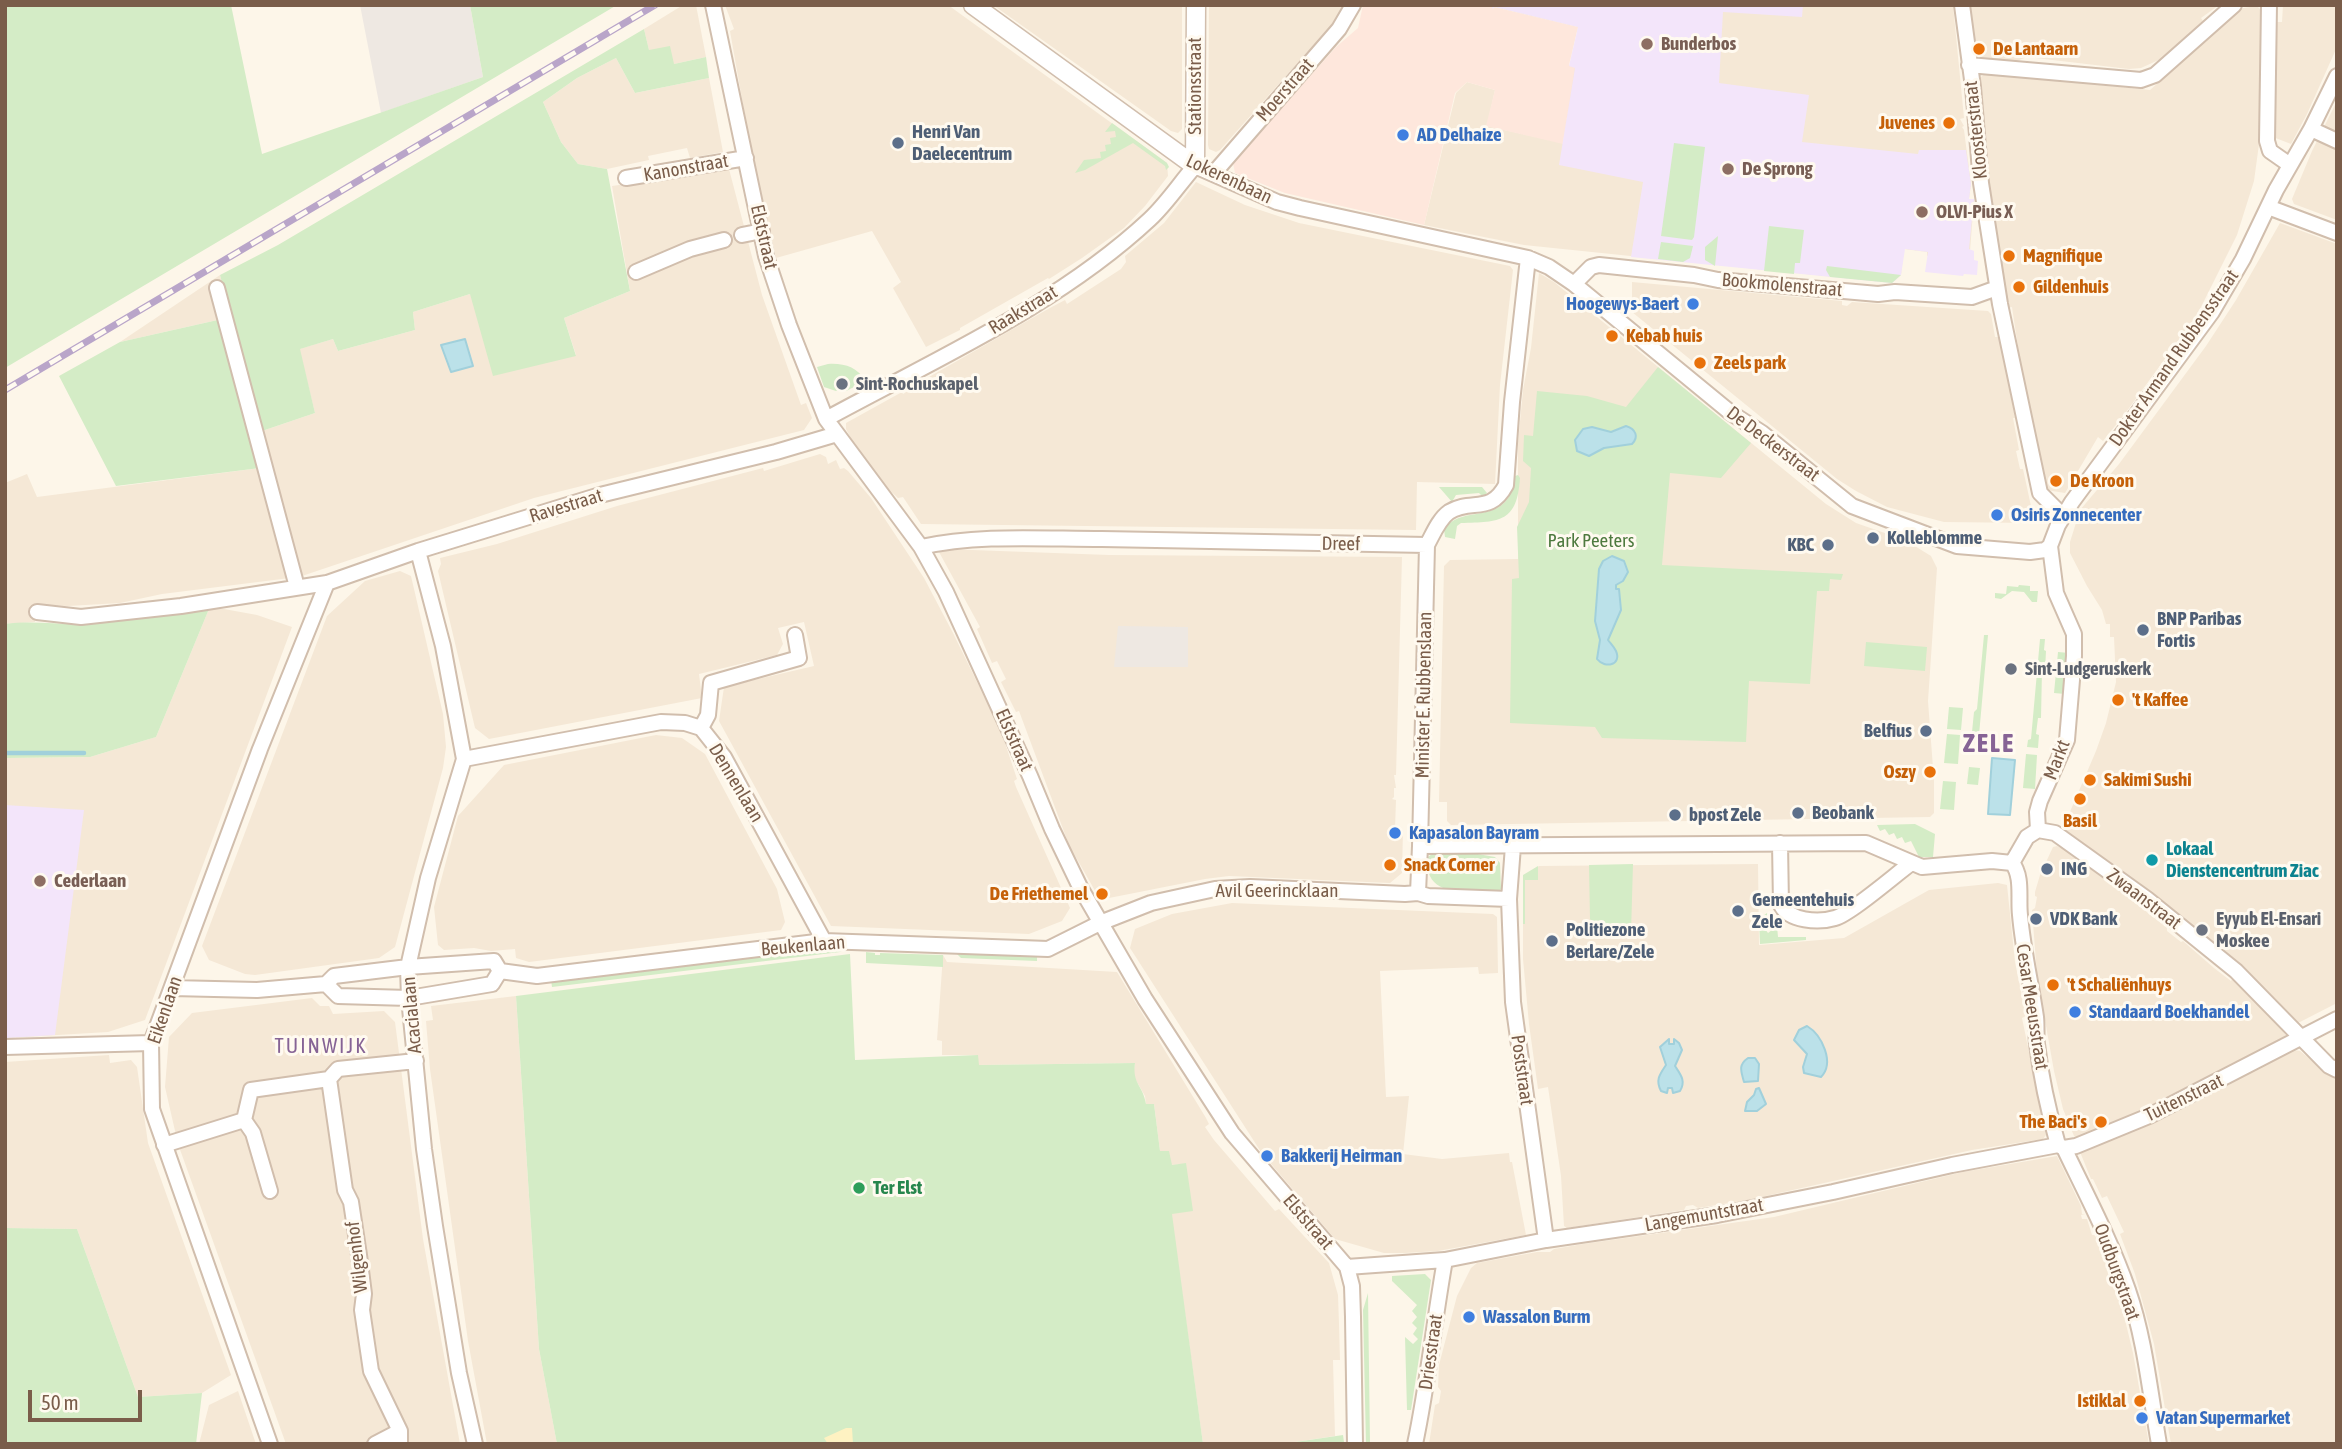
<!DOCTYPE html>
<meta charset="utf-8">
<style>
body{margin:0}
#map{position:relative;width:2342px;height:1449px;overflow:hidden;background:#fdf6e9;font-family:"Asap Condensed",sans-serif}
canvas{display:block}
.frame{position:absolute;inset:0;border:7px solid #7a5d4a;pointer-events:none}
.scale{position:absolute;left:28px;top:1390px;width:114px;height:32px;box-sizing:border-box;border:4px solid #7a5d4a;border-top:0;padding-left:9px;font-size:21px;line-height:24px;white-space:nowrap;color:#7a5d4a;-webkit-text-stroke:5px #fffaf0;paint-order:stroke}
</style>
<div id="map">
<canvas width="2342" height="1449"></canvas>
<div class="frame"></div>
<div class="scale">50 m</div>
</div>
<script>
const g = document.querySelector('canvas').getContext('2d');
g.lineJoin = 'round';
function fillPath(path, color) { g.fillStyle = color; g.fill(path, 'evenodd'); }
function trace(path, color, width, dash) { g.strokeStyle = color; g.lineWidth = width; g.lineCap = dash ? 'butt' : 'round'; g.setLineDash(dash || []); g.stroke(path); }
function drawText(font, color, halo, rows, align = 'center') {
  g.font = font + ' "Asap Condensed",sans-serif'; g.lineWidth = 6; g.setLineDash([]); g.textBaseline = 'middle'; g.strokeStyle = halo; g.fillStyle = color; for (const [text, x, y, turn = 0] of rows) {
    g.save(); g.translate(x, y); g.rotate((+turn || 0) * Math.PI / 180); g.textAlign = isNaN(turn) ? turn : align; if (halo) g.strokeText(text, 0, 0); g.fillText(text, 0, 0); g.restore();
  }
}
const residential = new Path2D(`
 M683,5H696L706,57L674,64L649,50L644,29Z
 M725,5H948L1167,163L1168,176L1145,206L1124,228L1082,258L1049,279L1048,278L960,328V330L926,347L893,288L901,282L872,231L776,258L749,139L730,31L734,29Z
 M993,5H1182V129L1178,133L1171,131Z
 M1209,5H1345L1343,12L1220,150L1216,152L1209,149L1208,145Z
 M1493,5H1953L1964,118L1960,119L1964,126L1962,127L1964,130L1971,184L1969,199H1974L1970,251L1927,256V252L1904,249L1901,275L1892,283L1524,245L1424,225L1456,93L1467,82L1495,90L1487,126L1563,143L1578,27L1494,7Z
 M1969,5H2219L2201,18L2203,21L2163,58L2141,68L2129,69L2027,57L2014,62L1974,57Z
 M2283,5H2337V47L2307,114L2291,144L2273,137L2277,22H2282Z
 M2257,6L2260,9L2262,122L2254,181L2237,235L2197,315L2124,415L2103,441L2098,437L2065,493L2046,490L2021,367L2012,307L2007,308L1986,164L1988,162L1979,79L1984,74L2008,76L2150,90L2243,8Z
 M616,58L635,93L709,78L723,152L690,158L687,148L648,156L649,160L607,169L578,164L561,142L543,102L577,78Z
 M2337,101V220L2294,204L2292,199L2312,151Z
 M729,169L762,295L801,405L806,403L812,418L804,430L534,498L302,576L262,431L315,413L299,349L333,339L338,351L415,330L413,312L470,294L576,355L564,318L630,291L612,186Z
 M1196,182L1245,205L1299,223L1510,266L1513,270L1500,385L1495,484L1417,482L1416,530L921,524L903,497L898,498L884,485L857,450L846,429V423L902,392L903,394L908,391V389L1048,309L1065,300L1067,304L1121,269L1126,262L1125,256L1164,223Z
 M2280,223L2337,244V1003L2298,1023L2172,914L2063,828L2096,751L2106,723L2116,682L2114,637H2110V624H2106L2102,610L2087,586L2070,553V542L2080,510L2119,464L2206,346L2236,300Z
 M1539,273L1554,282L1826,504L1856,523L1905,540L1931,556L1937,568L1928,701L1934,781V813L1930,817L1451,825L1447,821V802H1439L1444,566L1450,560L1518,559V443L1523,390L1531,348Z
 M220,275L231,317L120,342Z
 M1632,282L1842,301V305L1847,306L1852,302L1988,311L1991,314L1995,337H2000L2015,418H2013L2019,450L2016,451L2020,469H2023L2034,520L2031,523L1944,522L1887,507L1856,491L1837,479L1632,312Z
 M820,454L826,457L828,464L836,460L840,469L844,468L848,471L871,498L924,578L953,633L1001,731L1017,779L1014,781L1016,787L1070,908L1062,921L1029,934L831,926L719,721L724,687L814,666L804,622L778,628L783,644L777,655L699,674L702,698L489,739L475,728L438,571L441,564L440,558L497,544L617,506L763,468L764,471Z
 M260,468L290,578L162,594L120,603L68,606L35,605V622L5,624V483L27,474L37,497Z
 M945,549L1109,555L1402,557L1396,775H1394L1396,788H1394V797L1392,799L1396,800L1395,829L1403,830L1402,873L1390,883L1229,876L1205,879L1104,899L1098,896L1069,845L1019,711L1016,712L1001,682L1006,679L997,661L992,663L977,629L980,627L939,552Z
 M400,571L411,576L443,714L446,747L443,768L395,947L379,958L255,975L245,974L209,960L202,946L327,616L365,581Z
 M209,609H224L257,615L292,627L145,1020L108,1032L7,1038L5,1034V758L90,757L156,737Z
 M656,735L682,738L705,754L777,889L785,922L781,930L529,962L516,958L515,949L491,951L474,948L444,950L438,945L434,907L458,816L504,765Z
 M2057,846L2074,854L2167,928V931L2181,942L2183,941L2214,968L2231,981L2233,978L2279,1025L2287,1037L2185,1091L2128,1118L2078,1138L2074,1136L2063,1109L2054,1071L2037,975L2032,910L2035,908L2037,897L2035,896V892L2040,875L2053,847Z
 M1758,864L1759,945L1844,938L1929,890L1998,883L2007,885L2015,962L2026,1016L2022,1018L2046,1135L2043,1139L1972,1150L1748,1200L1698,1208L1693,1205L1686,1206L1684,1210L1567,1228L1564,1226L1561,1176L1548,1087L1538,1089L1529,1024L1523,959V876L1539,866Z
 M1232,903L1493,914L1497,917L1498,973L1479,974L1478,967L1380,971L1386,1097L1409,1096L1403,1154L1442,1159L1509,1153L1510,1162H1512L1526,1235L1438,1251L1405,1253H1384L1335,1239L1261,1152L1130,948L1135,929L1172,914Z
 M943,955L947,962L1117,972L1206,1118L1209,1124L1205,1127L1214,1140L1275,1211L1279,1209L1329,1263L1338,1295L1339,1324L1340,1360H1333L1335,1436L1282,1444H1203L1171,1213L1186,1164L1172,1165L1160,1151L1154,1104H1146L1145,1096L1133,1075L1135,1063L978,1065L977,1055H942V1041L937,1040Z
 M516,996L539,1349L557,1444H487L468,1341L430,1069L426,1021L433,1020L431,1006Z
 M312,998L320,1006H329L333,1014L384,1011L395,1022L423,1239L460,1444H286L178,1144L165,1087L169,1037L192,1013Z
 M2294,1050L2300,1051L2337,1081V1444H2171L2154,1344L2135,1274L2120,1234L2124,1232L2107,1196L2102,1198L2093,1179H2091L2080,1152L2197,1101Z
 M109,1055L110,1063L131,1060L137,1067L148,1143L231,1375L202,1393L138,1397L77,1229L5,1228V1062Z
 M2057,1156L2081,1206L2082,1214H2085L2081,1215L2082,1219H2087L2092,1235H2095L2101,1249L2120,1299L2133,1353L2149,1444H1429L1435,1405L1439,1403L1441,1391L1438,1387L1439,1365L1457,1296L1471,1268L1477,1263L1537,1252H1550L1554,1249L1583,1244L1774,1217L1963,1172Z
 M238,1391L256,1444H199L209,1405Z`);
const commercial = new Path2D(`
 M1363,5H1493V9L1494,7L1578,27L1569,65L1575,67L1563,144L1486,126L1495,90L1467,82L1455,93L1424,225L1285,193L1235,173L1233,163L1336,47L1358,28Z`);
const industrial = new Path2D(`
 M360,5H470L483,77L381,113Z
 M1118,626L1188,627V667H1114Z`);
const education = new Path2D(`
 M1493,5H1803L1802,17L1723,12L1719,83L1809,95L1802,142L1918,154L1919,150H1966L1971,184L1969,199H1974L1969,249L1974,251V260L1978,261L1977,275L1964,274L1963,276L1925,272L1928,252L1905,249L1901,275L1892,283L1631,257L1643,182L1559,165L1575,68L1569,66L1578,27L1495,7L1492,9Z
 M5,805L84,810L55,1035L7,1038Z`);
const green = new Path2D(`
 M5,5H231L262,154L483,77L470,5H617L5,368Z
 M644,29L649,50L670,46L674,64L706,57L709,78L635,93L616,58L577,78L543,102L561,142L578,164L607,169L630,291L564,318L576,356L493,376L470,294L413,312L415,330L338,351L333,339L300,349L315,413L262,431L260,468L116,486L59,376L120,342L231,317L220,275L278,245Z
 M1112,123L1167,163L1169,167L1166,170L1165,166L1133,143L1085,170L1075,173L1084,160L1101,158L1100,152L1106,151L1105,145L1111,144L1110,138L1116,137L1115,131L1105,132Z
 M1674,143L1705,147L1694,237L1692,240L1661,236Z
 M1769,226L1804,230L1800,263H1795L1794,274L1764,271Z
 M1718,236L1715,266L1705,260V247Z
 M1661,242L1693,246L1690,258L1683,262L1658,259Z
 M1827,266L1901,275L1892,283L1830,277L1826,270Z
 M828,364C844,363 857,367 866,381L846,391L845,380H839V389L836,391L824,387L817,367Z
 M1658,367L1751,443L1721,478L1670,473L1662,565L1843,574L1841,580L1830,579L1829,591H1817L1810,684L1749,681L1746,742L1602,738L1595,727L1510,723L1512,579L1519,578L1517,527L1529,502L1531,468L1523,461L1524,435L1533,436L1537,391L1587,396L1626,407Z
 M1518,475L1520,478C1517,522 1501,522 1461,523L1457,526L1455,539L1445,537L1444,529C1460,507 1493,521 1508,498C1513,491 1513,483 1515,476Z
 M1439,487H1482L1487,493L1483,497L1479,493L1456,495L1452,502Z
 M2019,585L2030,586V591H2038L2037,602H2032L2024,592L2012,591L2001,599L1995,598V593L2006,594L2007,586L2018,587Z
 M209,609L156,737L90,757L5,758V624C32,620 59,625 86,624C127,621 169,614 209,609Z
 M1984,635H1988L1979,735L1983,736L1982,743L1971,742L1974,712L1977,709Z
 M2040,639H2045L2044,650L2046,651L2045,670H2042L2041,718H2038L2036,734L2039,735L2038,748L2027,747L2028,740L2031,739Z
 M1866,642L1927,647L1925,671L1864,666Z
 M2058,652L2069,653L2065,694L2054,693Z
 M1949,707L1963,708L1961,730L1947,729Z
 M1947,734L1960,735L1958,764L1944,763Z
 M2026,754L2037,755L2035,789L2023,788Z
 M1969,767L1980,768L1978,785L1967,784Z
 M1943,781L1956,782L1954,810L1940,809Z
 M1915,824L1935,834L1933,857H1919L1911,841L1905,843L1902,837L1897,839L1894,833L1889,835L1885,829L1880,831L1877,825Z
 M1432,854L1472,853L1495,857L1500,863L1501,889L1498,892C1470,892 1422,899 1428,857Z
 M1633,864L1631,933L1599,930L1590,919L1589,865Z
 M1538,866V880H1525V924H1523V875Z
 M1767,913L1770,917L1766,921L1769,926L1765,929L1768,933L1777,926L1778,937H1806V940L1760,944L1759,919Z
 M828,947L843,948L840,952L552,987L551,980Z
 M866,952L875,953V955H880V953L943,955V967L866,963Z
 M955,952L1037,956V961L961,958Z
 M850,954L855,1060L978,1055L979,1065L1135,1063C1132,1084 1143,1085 1146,1104H1154L1160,1151H1169L1172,1165L1186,1163L1193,1211L1172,1214L1203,1444H557L539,1349L516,996Z
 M5,1228L77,1229L138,1397L202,1393L196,1444H5Z
 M1425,1274L1431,1280L1411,1410H1407L1405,1337L1413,1344L1418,1339L1413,1334L1417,1328L1412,1323L1417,1317L1412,1311L1417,1305L1392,1281V1276Z
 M1368,1293L1370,1444H1366L1363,1310Z
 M1343,1435L1344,1442L1336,1443L1282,1444Z`);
const sand = new Path2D(`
 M846,1428H852L853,1444H828L824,1438Z`);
const water = new Path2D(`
 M465,339L473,366L451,372L441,345Z
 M1626,426C1636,429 1639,437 1632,444L1604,448L1589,456L1577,451L1575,440L1583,429L1592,427L1611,432Z
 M1612,556L1624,561L1628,572L1623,581L1616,585V589H1619L1621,610L1608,640C1611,644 1614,647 1616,651C1622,665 1605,669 1597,659L1600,640L1595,621L1599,569L1603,561Z
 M1992,758L2015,760L2010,815L1988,814Z
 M1807,1026C1822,1035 1835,1063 1821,1077L1804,1073L1803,1067L1807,1054L1794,1040L1799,1030Z
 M1669,1039V1044H1674V1039L1679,1043L1682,1050L1675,1066C1681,1075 1686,1081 1680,1091L1673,1093L1672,1088H1668L1667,1093L1661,1091C1655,1080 1660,1074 1666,1065L1660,1047Z
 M1748,1058H1755L1759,1064L1758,1081L1744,1082C1741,1071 1738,1065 1748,1058Z
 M1759,1088L1766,1104L1757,1111H1745L1747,1102L1754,1095L1756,1089Z`);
const stream = new Path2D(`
 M5,753H84`);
const minor = new Path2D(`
 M713,5L766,256L789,325L826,419L921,547L946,592L1030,776L1052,829L1080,887L1145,999L1232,1133L1347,1267L1352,1286L1353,1317L1355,1444
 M1962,5L1973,87L1981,183L2000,304L2040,493L2057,510L2064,514
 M2269,5L2267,141L2270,151L2290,165
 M1969,65L2141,80L2155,75L2234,5
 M2311,129L2337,141
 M1214,173L1339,29L1353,5
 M626,178L746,158
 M2268,207L2337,233
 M742,235L762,231
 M636,272L690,249L724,240
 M1574,284L1591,267L1599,265L1694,275L1718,280L1878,294L1895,292L1972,297L1997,288
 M217,288L297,587
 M826,419C936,359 1058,305 1150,219C1167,203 1180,183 1195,166L1277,202L1300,208L1528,258L1549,267L1574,284L1731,413L1762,433L1852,506L1957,546L2030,552L2045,550L2050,546
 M2050,546L2058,525L2072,502L2212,312L2243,259L2276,190L2311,129L2337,76
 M921,547C979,534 1042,539 1102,539C1210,540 1319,544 1427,545
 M418,551L443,646L464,759L428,878L408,967L409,998L424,1149L435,1226L459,1373L475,1444
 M37,612L81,617L181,606L327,583L418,551L600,495L776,452L837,434
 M701,728L708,715L711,683L799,658L795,635
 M464,759L661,722L685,723L701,728L724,757L824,941
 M2038,830L2055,833L2147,899L2236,971L2329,1066L2337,1070
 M2038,830L2037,812L2040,801L2067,740L2074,656V634L2056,593L2050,546
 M1780,843L1781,905C1789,921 1818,923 1835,918C1850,914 1895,875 1910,864
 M1420,846L1427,545C1433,534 1439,519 1449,512C1472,498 1490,515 1506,485L1512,402L1528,258
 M2012,863C2023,876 2018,899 2020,915C2023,950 2031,983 2036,1017C2037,1026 2036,1035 2037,1044C2041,1078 2049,1113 2058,1145L2064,1148
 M2012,863L2027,837L2038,830
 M1418,893L1420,846L1866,843L1922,867L1992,861L2012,863
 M1509,899L1513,1002L1546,1240
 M500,971L537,976L824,941L1048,949L1100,923L1151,903L1215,889L1250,887L1405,894L1418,893L1428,896L1509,899L1513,846
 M326,984L338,996L409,998L492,984L500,971
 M172,988L257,990L326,984L334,976L408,967L494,961L500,971
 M5,1047L151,1043
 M329,1079L345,1190L351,1202L359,1255L364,1294L362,1310L371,1371L400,1431V1444
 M244,1120L253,1133L270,1191
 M164,1145L244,1120L251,1090L329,1079L338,1069L416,1061
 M2064,1148C2086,1194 2111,1241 2128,1290C2145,1339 2150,1393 2159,1444
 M2064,1148L2076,1146L2149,1116L2337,1019
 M1347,1267L1445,1260L1546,1240L1717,1215L1833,1192L1952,1165L2058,1145
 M270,1444L152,1109L151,1043L260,749L327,583
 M375,1444L400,1431
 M1415,1444C1428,1383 1434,1321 1445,1260`);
const tertiary = new Path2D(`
 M973,5L1195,166
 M1195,166L1196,5`);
const rail = new Path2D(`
 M5,390L655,5`);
const markers = [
 [1647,44,7,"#8d6e63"],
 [1979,49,7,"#e8710a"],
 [1949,123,7,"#e8710a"],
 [1403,135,7,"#3f7fe0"],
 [898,143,7,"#5c6f8a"],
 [1728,169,7,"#8d6e63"],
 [1922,212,7,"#8d6e63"],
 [2009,256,7,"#e8710a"],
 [2019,287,7,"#e8710a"],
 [1693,304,7,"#3f7fe0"],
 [1612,336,7,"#e8710a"],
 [1700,363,7,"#e8710a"],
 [842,384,7,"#6b7280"],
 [2056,481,7,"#e8710a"],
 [1997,515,7,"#3f7fe0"],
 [1873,538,7,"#5c6f8a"],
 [1828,545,7,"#5c6f8a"],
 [2143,630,7,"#5c6f8a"],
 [2011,669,7,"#6b7280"],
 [2118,700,7,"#e8710a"],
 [1926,731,7,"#5c6f8a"],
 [1930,772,7,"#e8710a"],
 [2090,780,7,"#e8710a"],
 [2080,799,7,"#e8710a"],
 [1798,813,7,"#5c6f8a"],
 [1675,815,7,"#5c6f8a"],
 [1395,833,7,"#3f7fe0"],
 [2152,860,7,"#0f9aa8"],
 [1390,865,7,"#e8710a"],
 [2047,869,7,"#5c6f8a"],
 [40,881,7,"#8d6e63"],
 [1102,894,7,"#e8710a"],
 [1738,911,7,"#5c6f8a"],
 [2036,919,7,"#5c6f8a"],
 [2202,930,7,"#6b7280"],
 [1552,941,7,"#5c6f8a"],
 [2053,985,7,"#e8710a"],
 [2075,1012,7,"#3f7fe0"],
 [2101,1122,7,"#e8710a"],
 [1267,1156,7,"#3f7fe0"],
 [859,1188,7,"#2e9e5b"],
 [1469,1317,7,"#3f7fe0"],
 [2140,1401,7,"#e8710a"],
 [2142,1418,7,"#3f7fe0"]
];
const educationNames = [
 ["Bunderbos",1661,44],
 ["De Sprong",1742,169],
 ["OLVI-Pius X",1936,212],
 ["Cederlaan",54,881]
];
const foodNames = [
 ["De Lantaarn",1993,49],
 ["Juvenes",1935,123,"right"],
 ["Magnifique",2023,256],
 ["Gildenhuis",2033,287],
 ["Kebab huis",1626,336],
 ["Zeels park",1714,363],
 ["De Kroon",2070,481],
 ["'t Kaffee",2132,700],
 ["Oszy",1916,772,"right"],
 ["Sakimi Sushi",2104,780],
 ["Basil",2080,821,"center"],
 ["Snack Corner",1404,865],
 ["De Friethemel",1088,894,"right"],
 ["'t Schaliënhuys",2067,985],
 ["The Baci's",2087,1122,"right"],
 ["Istiklal",2126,1401,"right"]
];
const streetNames = [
 ["Stationsstraat",1195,86,-90],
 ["Moerstraat",1285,90,-49],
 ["Kloosterstraat",1976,130,-96],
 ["Kanonstraat",686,168,-10],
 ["Lokerenbaan",1229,179,25],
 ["Elststraat",764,237,77],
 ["Bookmolenstraat",1782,285,5],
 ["Raakstraat",1023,310,-31],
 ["Dokter Armand Rubbensstraat",2174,358,-55],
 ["De Deckerstraat",1773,444,37],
 ["Ravestraat",566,506,-17],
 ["Dreef",1341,544,1],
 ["Minister E. Rubbenslaan",1424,695,-89],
 ["Elststraat",1014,740,66],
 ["Markt",2057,760,-69],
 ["Dennenlaan",736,783,59],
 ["Avil Geerincklaan",1277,891],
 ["Zwaanstraat",2144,899,37],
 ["Beukenlaan",803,946,-5],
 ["Cesar Meeusstraat",2032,1007,81],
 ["Eikenlaan",165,1010,-71],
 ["Acacialaan",412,1015,-95],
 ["Poststraat",1522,1070,82],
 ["Tuitenstraat",2184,1098,-26],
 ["Langemuntstraat",1704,1215,-10],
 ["Elststraat",1308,1222,49],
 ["Wilgenhof",357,1257,-97],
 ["Oudburgstraat",2117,1272,70],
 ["Driesstraat",1431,1352,-82]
];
const serviceNames = [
 ["Henri Van",912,132],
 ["Daelecentrum",912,154],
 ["Kolleblomme",1887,538],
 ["KBC",1814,545,"right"],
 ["BNP Paribas",2157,619],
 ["Fortis",2157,641],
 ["Belfius",1912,731,"right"],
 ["Beobank",1812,813],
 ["bpost Zele",1689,815],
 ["ING",2061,869],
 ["Gemeentehuis",1752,900],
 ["Zele",1752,922],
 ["VDK Bank",2050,919],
 ["Politiezone",1566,930],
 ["Berlare/Zele",1566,952]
];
const shopNames = [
 ["AD Delhaize",1417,135],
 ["Hoogewys-Baert",1679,304,"right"],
 ["Osiris Zonnecenter",2011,515],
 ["Kapasalon Bayram",1409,833],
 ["Standaard Boekhandel",2089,1012],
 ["Bakkerij Heirman",1281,1156],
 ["Wassalon Burm",1483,1317],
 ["Vatan Supermarket",2156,1418]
];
const worshipNames = [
 ["Sint-Rochuskapel",856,384],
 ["Sint-Ludgeruskerk",2025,669],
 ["Eyyub El-Ensari",2216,919],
 ["Moskee",2216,941]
];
const parkNames = [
 ["Park Peeters",1591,541]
];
const cultureNames = [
 ["Lokaal",2166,849],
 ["Dienstencentrum Ziac",2166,871]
];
const leisureNames = [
 ["Ter Elst",873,1188]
];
const neighbourhoodNames = [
 ["TUINWIJK",321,1046]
];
const districtNames = [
 ["ZELE",1989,744]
];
fillPath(residential, '#f5e8d6');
fillPath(commercial, '#fee7dc');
fillPath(industrial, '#eee8e2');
fillPath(education, '#f3e5fa');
fillPath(green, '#d4ecc6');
fillPath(sand, '#fef2c2');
fillPath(water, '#bbe1e9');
trace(water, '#a1d0db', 2);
trace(stream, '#a1d0db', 4.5);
trace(minor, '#d1bead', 18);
trace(tertiary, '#d1bead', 21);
trace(minor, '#fff', 14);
trace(tertiary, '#fff', 18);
trace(rail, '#b9a5c9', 7);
trace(rail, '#fffaf0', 4.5, [13]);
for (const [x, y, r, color] of markers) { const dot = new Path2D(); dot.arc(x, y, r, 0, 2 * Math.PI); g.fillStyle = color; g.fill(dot); trace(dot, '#fffaf0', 2.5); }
drawText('bold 19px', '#785e54', '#fffaf0', educationNames, 'left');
drawText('bold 19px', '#c56008', '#fffaf0', foodNames, 'left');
drawText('19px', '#7a5d4a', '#fffaf0', streetNames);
drawText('bold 19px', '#4e5e75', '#fffaf0', serviceNames, 'left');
drawText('bold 19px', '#366cbe', '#fffaf0', shopNames, 'left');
drawText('bold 19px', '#5b616d', '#fffaf0', worshipNames, 'left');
drawText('19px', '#4e7a3f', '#fffaf0', parkNames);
drawText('bold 19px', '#0d838f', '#fffaf0', cultureNames, 'left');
drawText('bold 19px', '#27864d', '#fffaf0', leisureNames, 'left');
g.letterSpacing = '2px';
drawText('21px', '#866395', '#fffaf0', neighbourhoodNames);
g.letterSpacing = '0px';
g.letterSpacing = '2px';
drawText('bold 26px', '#866395', '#fffaf0', districtNames);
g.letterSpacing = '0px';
</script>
